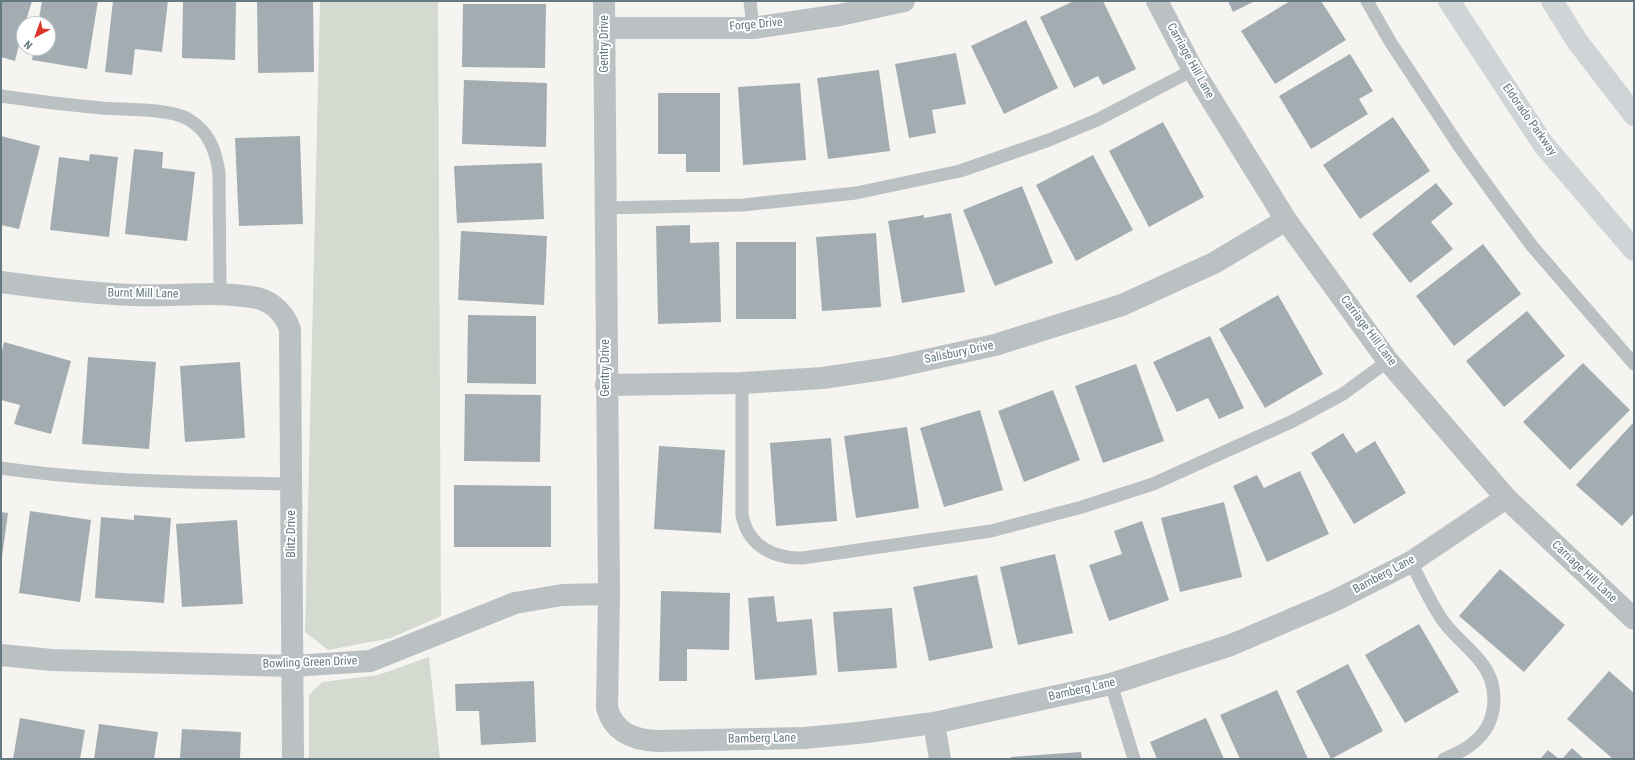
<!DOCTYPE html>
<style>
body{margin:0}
#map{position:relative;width:1635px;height:760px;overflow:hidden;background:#f5f4f1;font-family:"Roboto Condensed",sans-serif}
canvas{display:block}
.frame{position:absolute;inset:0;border:2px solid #657981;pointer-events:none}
.north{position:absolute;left:16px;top:16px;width:40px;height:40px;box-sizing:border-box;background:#fff;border:1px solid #c1c9cd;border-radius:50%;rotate:221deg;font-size:11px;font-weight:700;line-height:16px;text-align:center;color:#657981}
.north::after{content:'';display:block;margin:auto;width:14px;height:18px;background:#db362c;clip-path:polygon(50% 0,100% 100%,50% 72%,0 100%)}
</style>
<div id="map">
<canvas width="1635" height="760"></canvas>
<div class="frame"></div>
<div class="north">N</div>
</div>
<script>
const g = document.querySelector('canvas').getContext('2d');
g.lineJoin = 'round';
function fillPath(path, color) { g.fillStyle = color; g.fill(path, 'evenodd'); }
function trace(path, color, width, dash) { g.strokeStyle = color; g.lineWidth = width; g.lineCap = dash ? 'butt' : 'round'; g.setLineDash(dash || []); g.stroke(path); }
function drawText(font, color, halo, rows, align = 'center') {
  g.font = font + ' "Roboto Condensed",sans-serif'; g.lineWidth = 4; g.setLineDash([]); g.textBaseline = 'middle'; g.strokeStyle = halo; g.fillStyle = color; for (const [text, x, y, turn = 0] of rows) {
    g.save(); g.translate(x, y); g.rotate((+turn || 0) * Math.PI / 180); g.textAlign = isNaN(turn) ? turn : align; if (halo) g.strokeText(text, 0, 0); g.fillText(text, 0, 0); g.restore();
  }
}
const green = new Path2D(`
 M320,1H438L441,616L391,638L328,650L305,632Z
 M429,657L440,759H309V695L322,682L378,675Z`);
const building = new Path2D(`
 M1,1H32L25,24H24L15,61L1,57Z
 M42,1H98L87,69L32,60L34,48H48V24H38Z
 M113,1H168L162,52L135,49L132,75L105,72Z
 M183,1H236L235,60L182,58Z
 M257,1H313L314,72L258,73Z
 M1074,1H1103L1136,69L1103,85L1098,76L1074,88L1040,17Z
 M1228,1H1255L1233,12Z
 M1290,1H1321L1346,40L1275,84L1241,31Z
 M463,4H546L545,68L462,67Z
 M1026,20L1058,88L1004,114L971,46Z
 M956,53L966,104L932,110L936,133L909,138L895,64Z
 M1350,54L1373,91L1359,99L1368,114L1311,149L1279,96Z
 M879,70L890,151L828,159L817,78Z
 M464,80L547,83L546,147L462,144Z
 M800,83L806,160L743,165L738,87Z
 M658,93H720V172H686V154H658Z
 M1393,117L1430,171L1360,219L1323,165Z
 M1163,122L1204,197L1149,227L1109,151Z
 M1,136L40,146L19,229L1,225Z
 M300,136L303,224L239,226L235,138Z
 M134,149L163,152L162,168L195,172L187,241L125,234Z
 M90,154L118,157L109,237L50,230L59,157L89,161Z
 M1093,155L1133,230L1076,261L1036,185Z
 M542,163L544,219L457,223L454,166Z
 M1436,183L1453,204L1431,222L1453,249L1410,283L1372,234Z
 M1022,186L1053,263L995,286L963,210Z
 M951,213L965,292L902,303L888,221L924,215V218Z
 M690,225V243L719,242L721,322L658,324L656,226Z
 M461,231L547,236L544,305L458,300Z
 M876,233L881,307L822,311L816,237Z
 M736,242H796V319H736Z
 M1483,244L1521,294L1454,346L1416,296Z
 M1278,295L1323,374L1265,408L1219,329Z
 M1527,311L1565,356L1504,407L1466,361Z
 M468,315L536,316V384L467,383Z
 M1210,336L1244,408L1219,419L1208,398L1177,412L1153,362Z
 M4,342L71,361L51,434L14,424L20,405L1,400V355Z
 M88,357L156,362L149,449L82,444Z
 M240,362L245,438L185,442L180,366Z
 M1583,363L1630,410L1570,470L1523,422Z
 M1136,364L1164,441L1103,463L1075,386Z
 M1053,390L1080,460L1024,482L998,411Z
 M465,394L541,395L540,462L464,461Z
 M980,410L1003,490L944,507L920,428Z
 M1633,423L1634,424V513L1622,526L1576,485Z
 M907,427L919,508L856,518L844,436Z
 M1343,433L1356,453L1375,441L1406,493L1354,524L1311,453Z
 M831,438L837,521L776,526L770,443Z
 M659,446L725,450L721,533L654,529Z
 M1300,471L1329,534L1267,562L1233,486L1257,475L1264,488Z
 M454,485L551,486V547H454Z
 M1224,502L1242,577L1180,592L1161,518Z
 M30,511L91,520L80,602L19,593Z
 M1,512L8,513L2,557H1Z
 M134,515L171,518L164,603L95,598L101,517L134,520Z
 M237,520L243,604L182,607L176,524Z
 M1142,521L1169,600L1109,621L1089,565L1122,554L1114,531Z
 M1055,554L1073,633L1018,645L1000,567Z
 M1500,569L1565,625L1524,672L1459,616Z
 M977,575L993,648L929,661L913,587Z
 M661,591L730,593L729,650L687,649V681H659Z
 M774,596L777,622L812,619L817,675L755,680L748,598Z
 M892,608L897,668L838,672L833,612Z
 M1419,624L1459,692L1405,723L1365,655Z
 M1348,664L1383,731L1331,759L1296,691Z
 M1609,671L1634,693V759H1613L1567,719Z
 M534,681L536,742L481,745L479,711H456L455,684Z
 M1277,690L1308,759H1240L1220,715Z
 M20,718L85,730L80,759H13Z
 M1206,718L1224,759H1157L1150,742Z
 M99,724L158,732L154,759H94Z
 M182,729L241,732L240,759H180Z
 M1572,748L1584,759H1562Z
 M1548,750L1559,759H1540Z
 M1081,752L1082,759H1011V757Z`);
const service = new Path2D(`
 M750,1L753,28
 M1367,1L1391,43L1459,146L1497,199L1532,246L1634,364
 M1,96C34,101 67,105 101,108C123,110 169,108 188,119C209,132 215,148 219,172L220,294
 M605,208L743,205L856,193L960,171L1049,140L1097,120L1193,70
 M742,383V515C748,546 774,559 803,558L991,531L1082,507L1153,484L1293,421L1343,394L1388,361
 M1,468C97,482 195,482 291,484
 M1411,562C1421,582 1430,602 1443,621C1454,636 1469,647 1480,661C1500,685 1499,723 1473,743C1465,750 1454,755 1444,759
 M1111,684L1134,759`);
const minor = new Path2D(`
 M604,1L609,594L607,708C614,733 634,740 658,741L804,738L858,733L934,723L1111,684L1231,645L1334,601L1411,562L1506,498
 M1157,1L1193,70L1286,220L1388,361L1506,498L1634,619
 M604,28H753L840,15L904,1
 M1,282C44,288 88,293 132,295C172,297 217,290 257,298C272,301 286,315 290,330L293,759
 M606,385L742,383L823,378L890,368L995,345L1122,305L1214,263L1286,220
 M1,655L52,660L292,666L370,661L515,603L562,595L609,594
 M934,723L940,759`);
const primary = new Path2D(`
 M1449,1L1543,144L1634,250
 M1552,1L1577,41L1634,115`);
const streetNames = [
 ["Forge Drive",756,25,-5],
 ["Gentry Drive",605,44,-90],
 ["Carriage Hill Lane",1190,61,61],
 ["Eldorado Parkway",1529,120,55],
 ["Burnt Mill Lane",143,294,1],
 ["Carriage Hill Lane",1368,331,53],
 ["Salisbury Drive",959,353,-12],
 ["Gentry Drive",606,368,-90],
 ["Blitz Drive",292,534,-90],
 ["Carriage Hill Lane",1584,572,43],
 ["Bamberg Lane",1384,575,-28],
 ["Bowling Green Drive",310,663,-2],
 ["Bamberg Lane",1082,690,-13],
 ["Bamberg Lane",762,739,-1]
];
fillPath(green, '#d5dad1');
fillPath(building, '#a3adb1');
trace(service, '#bbc1c3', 13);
trace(minor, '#bbc1c3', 22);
trace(primary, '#cfd5d7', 22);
drawText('12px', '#657981', '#fff', streetNames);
</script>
